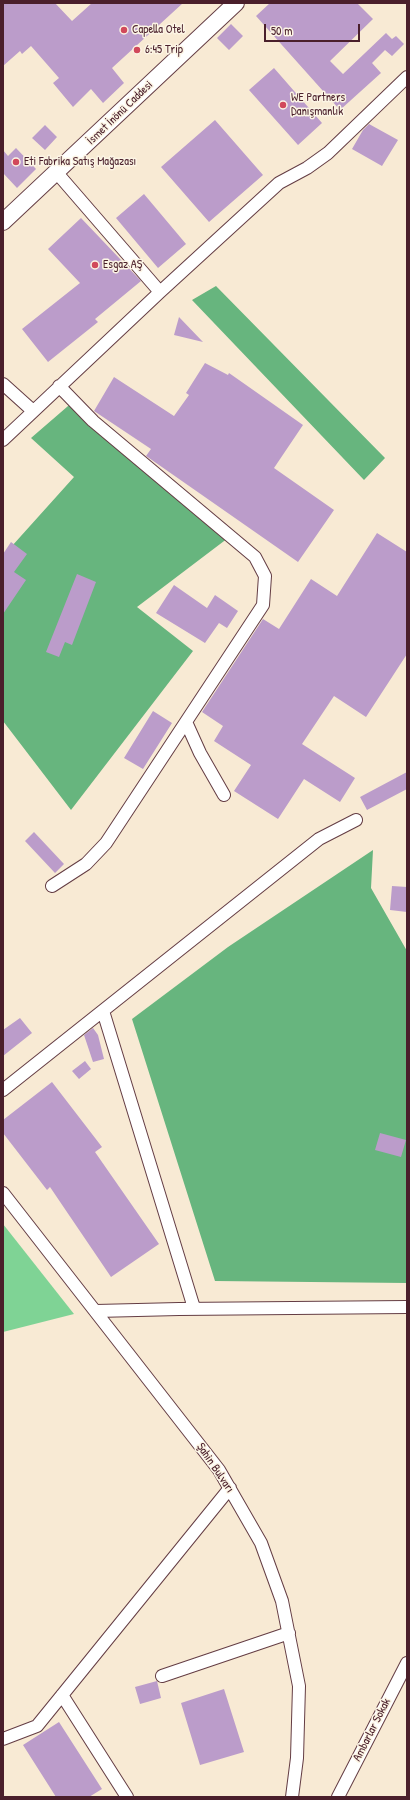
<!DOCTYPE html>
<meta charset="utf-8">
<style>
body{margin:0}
#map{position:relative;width:410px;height:1800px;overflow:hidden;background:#f8ead4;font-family:"Patrick Hand",sans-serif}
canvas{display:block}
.frame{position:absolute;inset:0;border:4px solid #4a1f2b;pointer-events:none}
.scale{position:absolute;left:264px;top:24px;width:96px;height:18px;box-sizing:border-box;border:2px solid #4a1f2b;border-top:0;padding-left:5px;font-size:12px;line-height:14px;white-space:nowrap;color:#4a1f2b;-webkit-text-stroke:3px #fcf5e5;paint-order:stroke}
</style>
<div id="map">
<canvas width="410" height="1800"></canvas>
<div class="frame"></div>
<div class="scale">50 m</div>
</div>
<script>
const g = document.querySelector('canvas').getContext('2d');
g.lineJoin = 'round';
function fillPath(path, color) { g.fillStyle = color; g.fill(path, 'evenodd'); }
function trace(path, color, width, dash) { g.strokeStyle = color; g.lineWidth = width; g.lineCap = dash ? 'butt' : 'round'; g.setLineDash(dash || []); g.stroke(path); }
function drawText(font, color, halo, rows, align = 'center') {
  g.font = font + ' "Patrick Hand",sans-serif'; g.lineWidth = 3; g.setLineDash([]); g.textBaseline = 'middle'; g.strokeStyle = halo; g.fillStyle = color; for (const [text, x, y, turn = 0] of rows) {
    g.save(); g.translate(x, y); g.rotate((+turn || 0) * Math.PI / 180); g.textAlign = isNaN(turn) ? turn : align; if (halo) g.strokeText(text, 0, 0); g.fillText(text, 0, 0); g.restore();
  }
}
const green = new Path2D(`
 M3,1224L74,1314L3,1332Z`);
const forest = new Path2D(`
 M216,286L385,458L364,480L192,300Z
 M75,400L232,535L137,607L193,651L71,810L3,721V556L74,477L31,438Z
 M373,850L371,888L407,951V1283L215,1281L132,1019L228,947Z`);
const building = new Path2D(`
 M3,3H55L72,21L92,3H183L112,68L124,83L103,103L91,89L73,107L53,83L59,78L31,46L22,54L20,51L3,66Z
 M270,3H357L373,19L330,61L343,74L386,33L392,39L396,36L404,44L392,56L385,50L372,63L381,73L340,110L256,16Z
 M231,24L243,36L229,50L217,38Z
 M274,68L322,123L298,145L249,90Z
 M215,120L263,175L209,222L161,167Z
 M369,124L398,140L382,166L352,149L363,130Z
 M45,125L57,137L45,150L32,138Z
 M16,148L36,169L17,188L3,173V150L8,156Z
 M144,194L186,244L158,268L116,218Z
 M81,218L141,281L95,319L98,322L48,362L22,329L80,283L48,249Z
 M179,317L203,342L174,335Z
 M205,363L228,375L229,373L303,425L274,468L334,510L298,562L149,458L146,456L151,449L94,411L114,377L174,416L189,395L186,393Z
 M377,533L407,552V654L366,717L334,696L302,744L355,778L340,802L304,779L278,819L234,791L251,765L214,741L223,726L202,712L263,619L279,629L311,579L337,596Z
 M11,542L27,554L14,572L26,580L3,614V554Z
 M77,574L96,582L72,645L65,642L59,657L46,652Z
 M174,585L207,608L215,595L238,611L227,628L219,623L205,643L156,613Z
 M153,711L172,723L143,769L124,758Z
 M407,772V789L367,810L360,797Z
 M34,832L64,864L55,873L25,841Z
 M392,886L407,887V912L390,910Z
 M20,1018L32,1033L3,1056V1030Z
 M93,1028L98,1035L104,1059L93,1062L84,1035Z
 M85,1061L91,1069L79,1079L72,1071Z
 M52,1082L102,1147L95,1152L159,1244L111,1277L50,1187L47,1190L3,1133V1120Z
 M380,1133L406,1140L401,1157L375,1150Z
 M157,1681L161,1698L140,1704L135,1687Z
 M224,1689L244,1752L200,1765L181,1703Z
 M59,1722L102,1789L89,1797H56L23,1745Z`);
const minor = new Path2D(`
 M57,173L160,292
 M3,384L33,411
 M3,440L160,292L279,183L307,168L328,153L407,77
 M186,722L200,753L224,795
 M52,886L86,864L106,843L263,605L265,576L255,557L93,421L59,386
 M103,1011L194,1308
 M3,1090L319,839L356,820
 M3,1193L219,1470L261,1543L282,1601L299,1686L297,1758L292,1797
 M96,1311L179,1309L407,1307
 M162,1676L289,1633
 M62,1695L127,1797
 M3,1739L37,1726L230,1488
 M338,1797L407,1663`);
const major = new Path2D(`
 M3,222L236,3`);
const markers = [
 [124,30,4,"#d1495b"],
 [137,50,4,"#d1495b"],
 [283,105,4,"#d1495b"],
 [16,162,4,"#d1495b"],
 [95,265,4,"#d1495b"]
];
const poiNames = [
 ["Capella Otel",132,30],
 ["6:45 Trip",145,50],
 ["WE Partners",291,98],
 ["Danışmanlık",291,112],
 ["Eti Fabrika Satış Mağazası",24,162],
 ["Esgaz AŞ",103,265]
];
const streetNames = [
 ["İsmet İnönü Caddesi",120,113,-44],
 ["Şahin Bulvarı",215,1468,56],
 ["Ambarlar Sokak",372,1730,-63]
];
fillPath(green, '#7fd395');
fillPath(forest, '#67b57e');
fillPath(building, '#bb9cca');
trace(minor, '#643d44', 14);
trace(major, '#643d44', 18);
trace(minor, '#fff', 12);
trace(major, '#fff', 16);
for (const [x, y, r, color] of markers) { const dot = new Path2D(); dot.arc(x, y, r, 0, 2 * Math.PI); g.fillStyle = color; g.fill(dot); trace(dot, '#fcf5e5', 1.5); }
drawText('12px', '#4a1f2b', '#fcf5e5', poiNames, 'left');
drawText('12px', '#4a1f2b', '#fcf5e5', streetNames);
</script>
